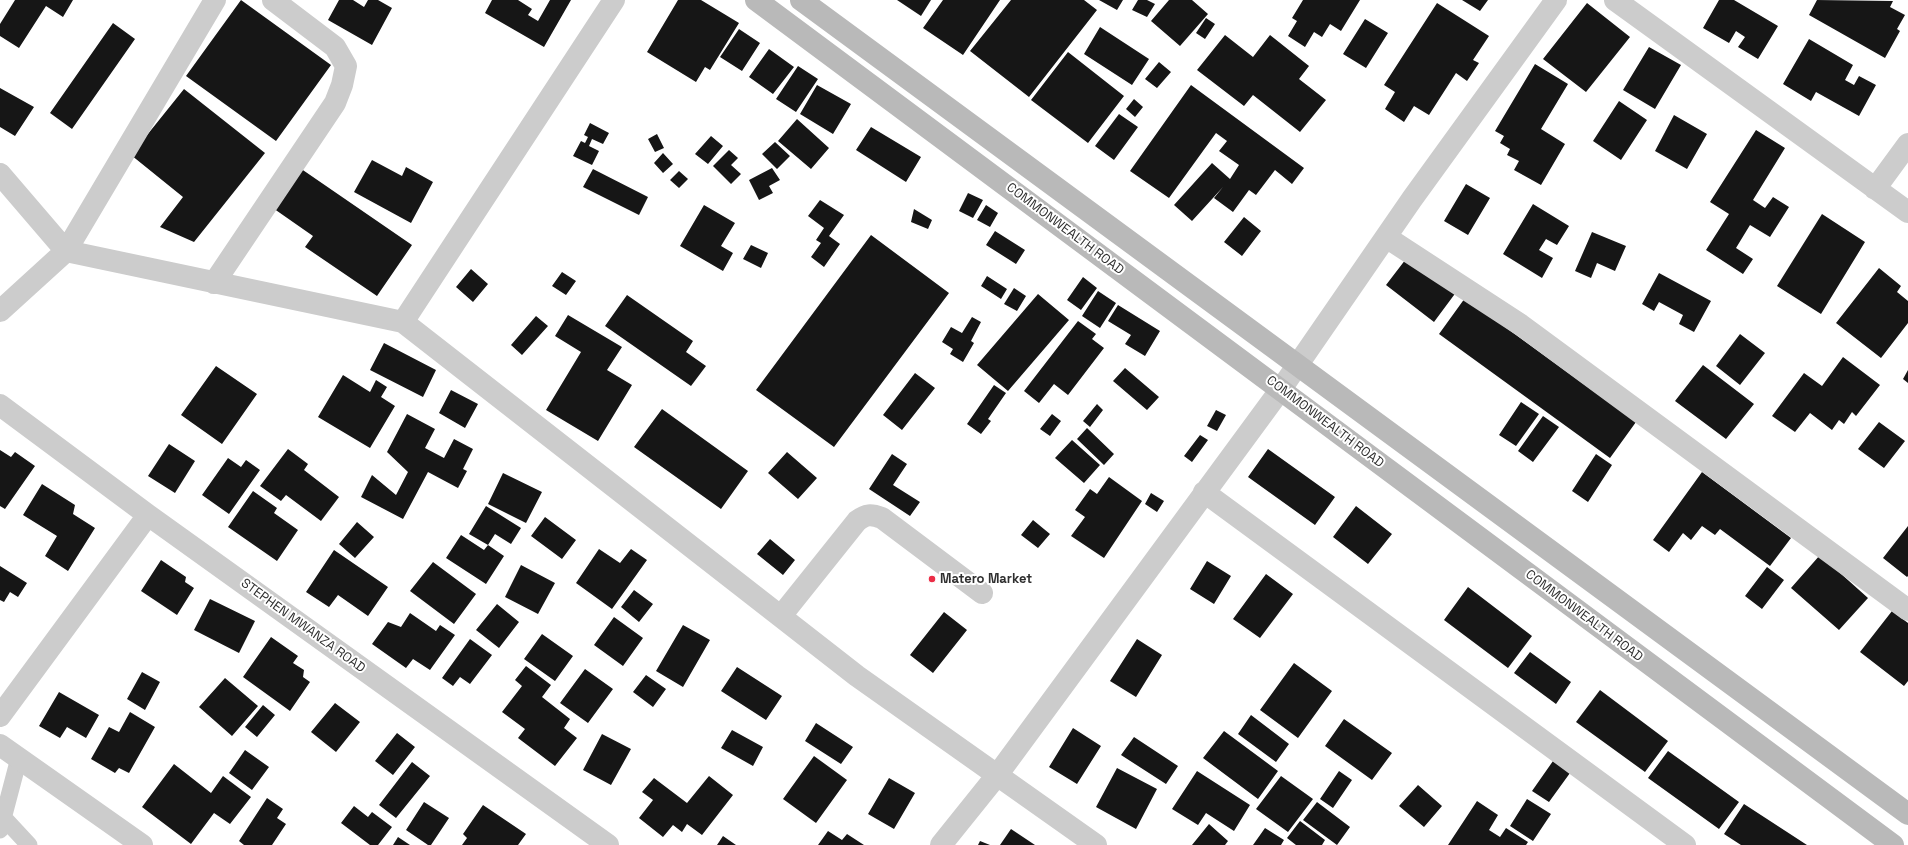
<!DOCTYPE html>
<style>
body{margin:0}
canvas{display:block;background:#fff}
</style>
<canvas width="1908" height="845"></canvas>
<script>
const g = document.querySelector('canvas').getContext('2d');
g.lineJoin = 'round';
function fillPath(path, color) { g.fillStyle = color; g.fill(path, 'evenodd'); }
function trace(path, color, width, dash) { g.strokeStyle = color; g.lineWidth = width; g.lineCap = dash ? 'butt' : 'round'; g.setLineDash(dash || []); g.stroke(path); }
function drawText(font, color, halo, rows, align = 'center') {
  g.font = font + ' "Space Grotesk",sans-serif'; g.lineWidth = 4; g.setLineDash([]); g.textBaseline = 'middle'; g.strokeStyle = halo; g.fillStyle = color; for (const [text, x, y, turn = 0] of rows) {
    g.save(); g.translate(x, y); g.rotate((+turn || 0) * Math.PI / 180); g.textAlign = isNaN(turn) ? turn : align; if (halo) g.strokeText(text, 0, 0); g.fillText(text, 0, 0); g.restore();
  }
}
const building = new Path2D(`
 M15,0H73L63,17L46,6L19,48L0,36V24Z
 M241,0L331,65L276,141L186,76Z
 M339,0H353L364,7L368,0H378L392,8L372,45L328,20Z
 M492,0H518L532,9L528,15L538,21L550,0H571L544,47L485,13Z
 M678,0H701L739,23L710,70L705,67L696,82L647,52Z
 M897,0H931L921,16Z
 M943,0H1000L963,55L923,28Z
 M1011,0H1084L1097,10L1029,97L970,51Z
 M1099,0H1123L1117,10Z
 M1138,0H1147L1155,4L1147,17L1132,10Z
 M1169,0H1192L1208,14L1180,46L1151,21Z
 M1303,0H1360L1341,31L1330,24L1322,37L1314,32L1305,47L1288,36L1297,21L1292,18Z
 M1462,0H1488L1480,11Z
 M1719,0H1734L1778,26L1758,59L1738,47L1745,37L1736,31L1729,43L1703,28Z
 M1817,0L1893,1L1890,7L1905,15L1897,29L1900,31L1885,58L1809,15Z
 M1437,3L1489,36L1473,60L1479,63L1467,81L1456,73L1429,115L1414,106L1404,122L1385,109L1395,92L1384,85Z
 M1587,3L1630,37L1586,92L1543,59Z
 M1206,18L1215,24L1205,39L1196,33Z
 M1365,19L1388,33L1366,68L1343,54Z
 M113,23L135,39L72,129L50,113Z
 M1100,27L1149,59L1132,85L1084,54Z
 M739,29L760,43L742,71L720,57Z
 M1225,35L1253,57L1270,35L1309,66L1299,79L1326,100L1300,132L1253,95L1244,106L1197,70Z
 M1809,39L1853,65L1845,80L1854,85L1859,76L1876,85L1859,116L1816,92L1811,101L1783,84Z
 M1649,47L1681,65L1655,109L1623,90Z
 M769,49L794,67L773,94L749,77Z
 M1068,52L1124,96L1088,143L1031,100Z
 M1159,62L1171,72L1157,88L1145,79Z
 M1535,64L1568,84L1541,129L1565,144L1541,185L1514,170L1519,161L1507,155L1510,149L1500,143L1504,136L1495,131Z
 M798,66L818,79L796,112L776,99Z
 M817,85L851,104L833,134L800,114Z
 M1191,85L1304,168L1292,184L1275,170L1256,195L1249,190L1233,212L1214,198L1223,187L1192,221L1174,205L1212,163L1230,179L1239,165L1219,151L1227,141L1216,133L1169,198L1130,171Z
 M0,88L34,107L15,136L0,127Z
 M184,89L265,153L194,242L160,227L183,197L131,155Z
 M1134,99L1143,107L1135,117L1126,109Z
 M1619,101L1647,120L1621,160L1593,141Z
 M1119,114L1138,127L1114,160L1095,146Z
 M1674,115L1707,134L1687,169L1655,151Z
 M797,119L829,148L811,169L778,141Z
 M590,123L609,133L603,144L592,139L589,146L599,151L592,165L573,156L581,141L585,143L588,137L584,135Z
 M871,127L921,157L906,182L856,150Z
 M1756,130L1785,148L1753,200L1765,208L1773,197L1789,207L1770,237L1750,225L1736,248L1753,259L1743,274L1706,250L1729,214L1710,202Z
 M657,134L664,148L655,152L648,139Z
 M711,136L723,146L708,164L695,154Z
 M775,142L790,156L777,169L762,154Z
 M729,150L738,158L731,165L741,174L731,184L713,166Z
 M663,153L673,164L663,173L654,163Z
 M372,160L402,176L406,167L433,182L411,223L354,192Z
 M297,166L412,245L377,296L305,247L313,236L270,206Z
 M772,168L780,180L769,186L773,193L759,200L749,180Z
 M593,169L648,197L639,215L583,187Z
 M679,171L688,179L679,188L670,180Z
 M1466,184L1490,198L1468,235L1444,221Z
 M968,193L983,200L973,218L959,211Z
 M820,200L844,215L829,236L840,244L824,267L811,257L821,243L816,240L824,228L808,216Z
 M1533,204L1569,226L1557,245L1546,239L1539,250L1553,258L1542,278L1503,254Z
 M704,205L735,223L721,246L733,253L723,271L680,246Z
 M986,205L998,213L990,227L977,220Z
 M914,209L932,220L928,229L911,222Z
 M1822,214L1865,242L1821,314L1777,286Z
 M1244,217L1261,231L1242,256L1224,242Z
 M995,231L1025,250L1016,264L986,245Z
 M1592,232L1626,246L1615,271L1597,263L1591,278L1575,271Z
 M871,235L949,293L834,447L756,390Z
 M751,245L768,253L761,268L743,259Z
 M1409,255L1457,291L1434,322L1386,285Z
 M1879,268L1901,286L1897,292L1908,301V323L1881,358L1836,323Z
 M471,269L488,284L473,302L456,287Z
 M562,272L576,281L566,295L552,286Z
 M1659,273L1711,301L1694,332L1679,324L1683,315L1659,302L1654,311L1642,304Z
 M987,276L1007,289L1001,299L981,286Z
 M1083,277L1097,288L1081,310L1067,300Z
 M1014,288L1026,296L1017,311L1004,304Z
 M1098,291L1116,303L1100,328L1082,316Z
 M1038,294L1069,320L1008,391L977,365Z
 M627,295L693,341L686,352L706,366L691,386L605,326Z
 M1465,298L1636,422L1610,458L1439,334Z
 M1118,305L1160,331L1145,356L1125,344L1131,335L1108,321Z
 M568,315L622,347L607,370L632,385L598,441L546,410L581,352L555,336Z
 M536,316L548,326L522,355L511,345Z
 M972,317L981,322L971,341L974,343L963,362L950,354L953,349L942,342L951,327L962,333Z
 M1078,321L1096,334L1092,339L1104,348L1068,395L1054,384L1039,403L1024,391Z
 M1740,334L1765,353L1740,385L1716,366Z
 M384,343L436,370L423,397L370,370Z
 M1843,357L1880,385L1856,416L1852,412L1844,424L1839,420L1832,430L1810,413L1795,432L1772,416L1804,373L1822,386Z
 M1703,365L1754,404L1726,439L1675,401Z
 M216,366L257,394L222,444L181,415Z
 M1125,368L1159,397L1147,410L1113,381Z
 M1908,370V383L1903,379Z
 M915,373L935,388L902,430L883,415Z
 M343,375L370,392L376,380L387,387L381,397L395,406L370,448L318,417Z
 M994,385L1006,393L988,419L991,421L981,434L967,424Z
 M451,390L478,404L465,428L439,413Z
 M1521,402L1539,414L1516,446L1499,435Z
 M1097,404L1103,410L1090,427L1083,421Z
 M662,409L748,471L721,509L634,447Z
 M1216,410L1226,415L1217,431L1207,426Z
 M407,414L435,429L425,448L444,458L454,439L473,449L463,469L467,471L458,488L428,472L403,519L361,497L372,475L396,495L408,472L387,452Z
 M1052,414L1061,421L1050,436L1040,429Z
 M1543,416L1559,427L1533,462L1518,451Z
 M1879,422L1905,441L1884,468L1858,449Z
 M1087,428L1114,454L1104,465L1077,439Z
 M1200,435L1208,440L1192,462L1184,456Z
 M1072,440L1100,465L1084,483L1055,458Z
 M169,444L195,461L175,493L148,476Z
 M288,449L308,464L304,470L339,497L321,521L286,495L281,501L260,486Z
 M1268,449L1335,497L1315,525L1248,477Z
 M0,450L11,457L15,452L35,466L5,509L0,506Z
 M787,452L817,478L798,499L768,473Z
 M892,454L907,464L893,485L920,502L910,516L869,489Z
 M1596,454L1612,465L1588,502L1572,491Z
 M228,458L241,467L246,460L260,470L229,514L202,495Z
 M1702,472L1791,538L1770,566L1720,529L1715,535L1702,526L1691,540L1683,533L1669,552L1653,540Z
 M503,473L542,492L526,523L488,504Z
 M1109,477L1142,501L1104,558L1071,536L1085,517L1075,510L1090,489L1097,494Z
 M42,484L75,505L73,514L95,528L68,571L45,556L57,536L23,515Z
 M253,491L277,508L274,513L298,530L277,561L228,527Z
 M1151,493L1164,501L1157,512L1145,504Z
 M486,506L521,528L511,544L495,534L488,545L469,534Z
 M1356,506L1392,534L1368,564L1333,537Z
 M545,517L576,540L562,559L531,536Z
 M1033,520L1050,534L1038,548L1021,535Z
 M357,522L374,537L355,558L339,544Z
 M1908,526V576L1907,577L1883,558Z
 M461,535L484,550L488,545L504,556L486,584L446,558Z
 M770,539L795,560L783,575L757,554Z
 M599,549L620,563L631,549L647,560L612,609L576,583Z
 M334,550L388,587L368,616L338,595L329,607L306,592Z
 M1820,555L1868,598L1839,630L1791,588Z
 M161,560L186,577L185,582L194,588L177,615L141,591Z
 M1207,561L1231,576L1214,604L1190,589Z
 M433,562L476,594L454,624L410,591Z
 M521,565L555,583L538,614L505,597Z
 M0,566L27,583L18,597L10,592L4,602L0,600Z
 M1767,567L1784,580L1762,609L1745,596Z
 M1266,574L1293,594L1260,638L1233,619Z
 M1468,587L1532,636L1508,668L1444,620Z
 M634,590L653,604L639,622L621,607Z
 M210,599L255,621L239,653L194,630Z
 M497,604L519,622L499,648L476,630Z
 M1892,611L1908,623V681L1904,686L1860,652Z
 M944,612L967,630L933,673L910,655Z
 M410,613L436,631L440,625L455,635L430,670L413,659L406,668L372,644L388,622L401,627Z
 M614,617L643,638L623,666L594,645Z
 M683,625L710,640L683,687L656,671Z
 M542,634L573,656L555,681L524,659Z
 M271,637L298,656L293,663L304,670L303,677L310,682L290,711L243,677Z
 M470,639L492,655L470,684L460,677L453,686L442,678Z
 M1137,639L1162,655L1136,697L1110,681Z
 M1530,652L1571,682L1556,704L1514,673Z
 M1294,663L1332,691L1298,738L1260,710Z
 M526,666L551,685L542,697L570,719L564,728L577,738L555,766L518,738L525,729L502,712L522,686L515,680Z
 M737,667L782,696L766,720L721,691Z
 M585,669L613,689L588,723L560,703Z
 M142,672L160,682L145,710L127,699Z
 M646,675L666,689L653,707L633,692Z
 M225,678L258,706L232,736L199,707Z
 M1600,690L1668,741L1645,772L1576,722Z
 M59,692L99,715L86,738L67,727L60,738L39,726Z
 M335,703L360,722L336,752L311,732Z
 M263,705L275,715L257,737L245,727Z
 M130,712L155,727L129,773L119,768L115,773L91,759L109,727L119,732Z
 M1251,715L1289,744L1276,762L1238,734Z
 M1344,719L1392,753L1372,780L1325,746Z
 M816,723L853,747L841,764L805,741Z
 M1073,728L1101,746L1077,784L1049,767Z
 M732,730L763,747L753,766L721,748Z
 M1224,731L1278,771L1258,799L1203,758Z
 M397,733L415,747L393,775L375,761Z
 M602,734L631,749L611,785L583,770Z
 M1134,737L1178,766L1166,784L1121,755Z
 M245,750L269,767L252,790L229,773Z
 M1668,751L1739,802L1719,829L1648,778Z
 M814,756L847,780L816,823L783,799Z
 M1553,761L1570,773L1549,802L1532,791Z
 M412,762L430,776L396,818L379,805Z
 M174,764L211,793L223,776L251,797L230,824L214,813L191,844L142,807Z
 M1117,768L1157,789L1136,829L1096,807Z
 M1197,771L1250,805L1234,831L1206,813L1198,825L1172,809Z
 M1339,771L1352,780L1333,808L1320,799Z
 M709,776L733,795L702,835L687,824L682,832L673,825L663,837L639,818L653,800L642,792L654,778L687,803Z
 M1281,776L1313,799L1288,832L1256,809Z
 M889,778L915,793L894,829L868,814Z
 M1418,785L1442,806L1424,827L1399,806Z
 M267,798L283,809L277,818L286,824L272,845H244L239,841Z
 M1527,799L1551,814L1533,841L1510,826Z
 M1477,801L1498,815L1489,830L1500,837L1506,828L1528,842L1526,845H1448Z
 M424,802L449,818L431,845H428L406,830Z
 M1317,802L1350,827L1337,845L1303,820Z
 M1744,804L1807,845H1741L1724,834Z
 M483,805L526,834L518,845H462L467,838L463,834Z
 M354,806L368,817L372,812L392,827L378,845H370L341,823Z
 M1300,821L1325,840L1322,845H1296L1287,838Z
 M1209,824L1228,841L1225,845H1192Z
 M1265,828L1284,840L1281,845H1253Z
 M1011,829L1035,845H1000Z
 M828,831L842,840L847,834L864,845H818Z
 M723,836L736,845H717Z
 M398,837L410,845H393Z
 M980,841L990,845H978Z`);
const service = new Path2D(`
 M3,817L29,845
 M0,830L19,758`);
const minor = new Path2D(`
 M1615,0L1908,212
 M0,174L66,251L215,0
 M1875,189L1908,144
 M1386,237L1521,325L1908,610
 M214,283L335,103L342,85L346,66L335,47L273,0
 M0,311L66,251L403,322L857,676L1096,845
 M403,322L614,0
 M0,405L148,515L608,845
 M1204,492L1685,845
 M781,616L857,521C866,514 871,514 882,518L982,593
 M0,716L148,515
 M0,745L142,845
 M941,845L998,774L1281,389L1412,199L1556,0`);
const secondary = new Path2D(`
 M756,0L1893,845
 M801,0L1908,814`);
const markers = [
 [932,579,4,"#eb2d46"]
];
const streetNames = [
 ["COMMONWEALTH ROAD",1065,229,37],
 ["COMMONWEALTH ROAD",1325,422,37],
 ["COMMONWEALTH ROAD",1584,616,37],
 ["STEPHEN MWANZA ROAD",303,626,36]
];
const poiNames = [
 ["Matero Market",940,579]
];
fillPath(building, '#161616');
trace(service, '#ccc', 17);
trace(minor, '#ccc', 22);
trace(secondary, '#b9b9b9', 22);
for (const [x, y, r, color] of markers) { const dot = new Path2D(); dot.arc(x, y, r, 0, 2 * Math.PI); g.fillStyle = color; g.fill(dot); trace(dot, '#fff', 1.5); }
drawText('13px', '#2f2f2f', '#fff', streetNames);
drawText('bold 13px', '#2f2f2f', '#fff', poiNames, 'left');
</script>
